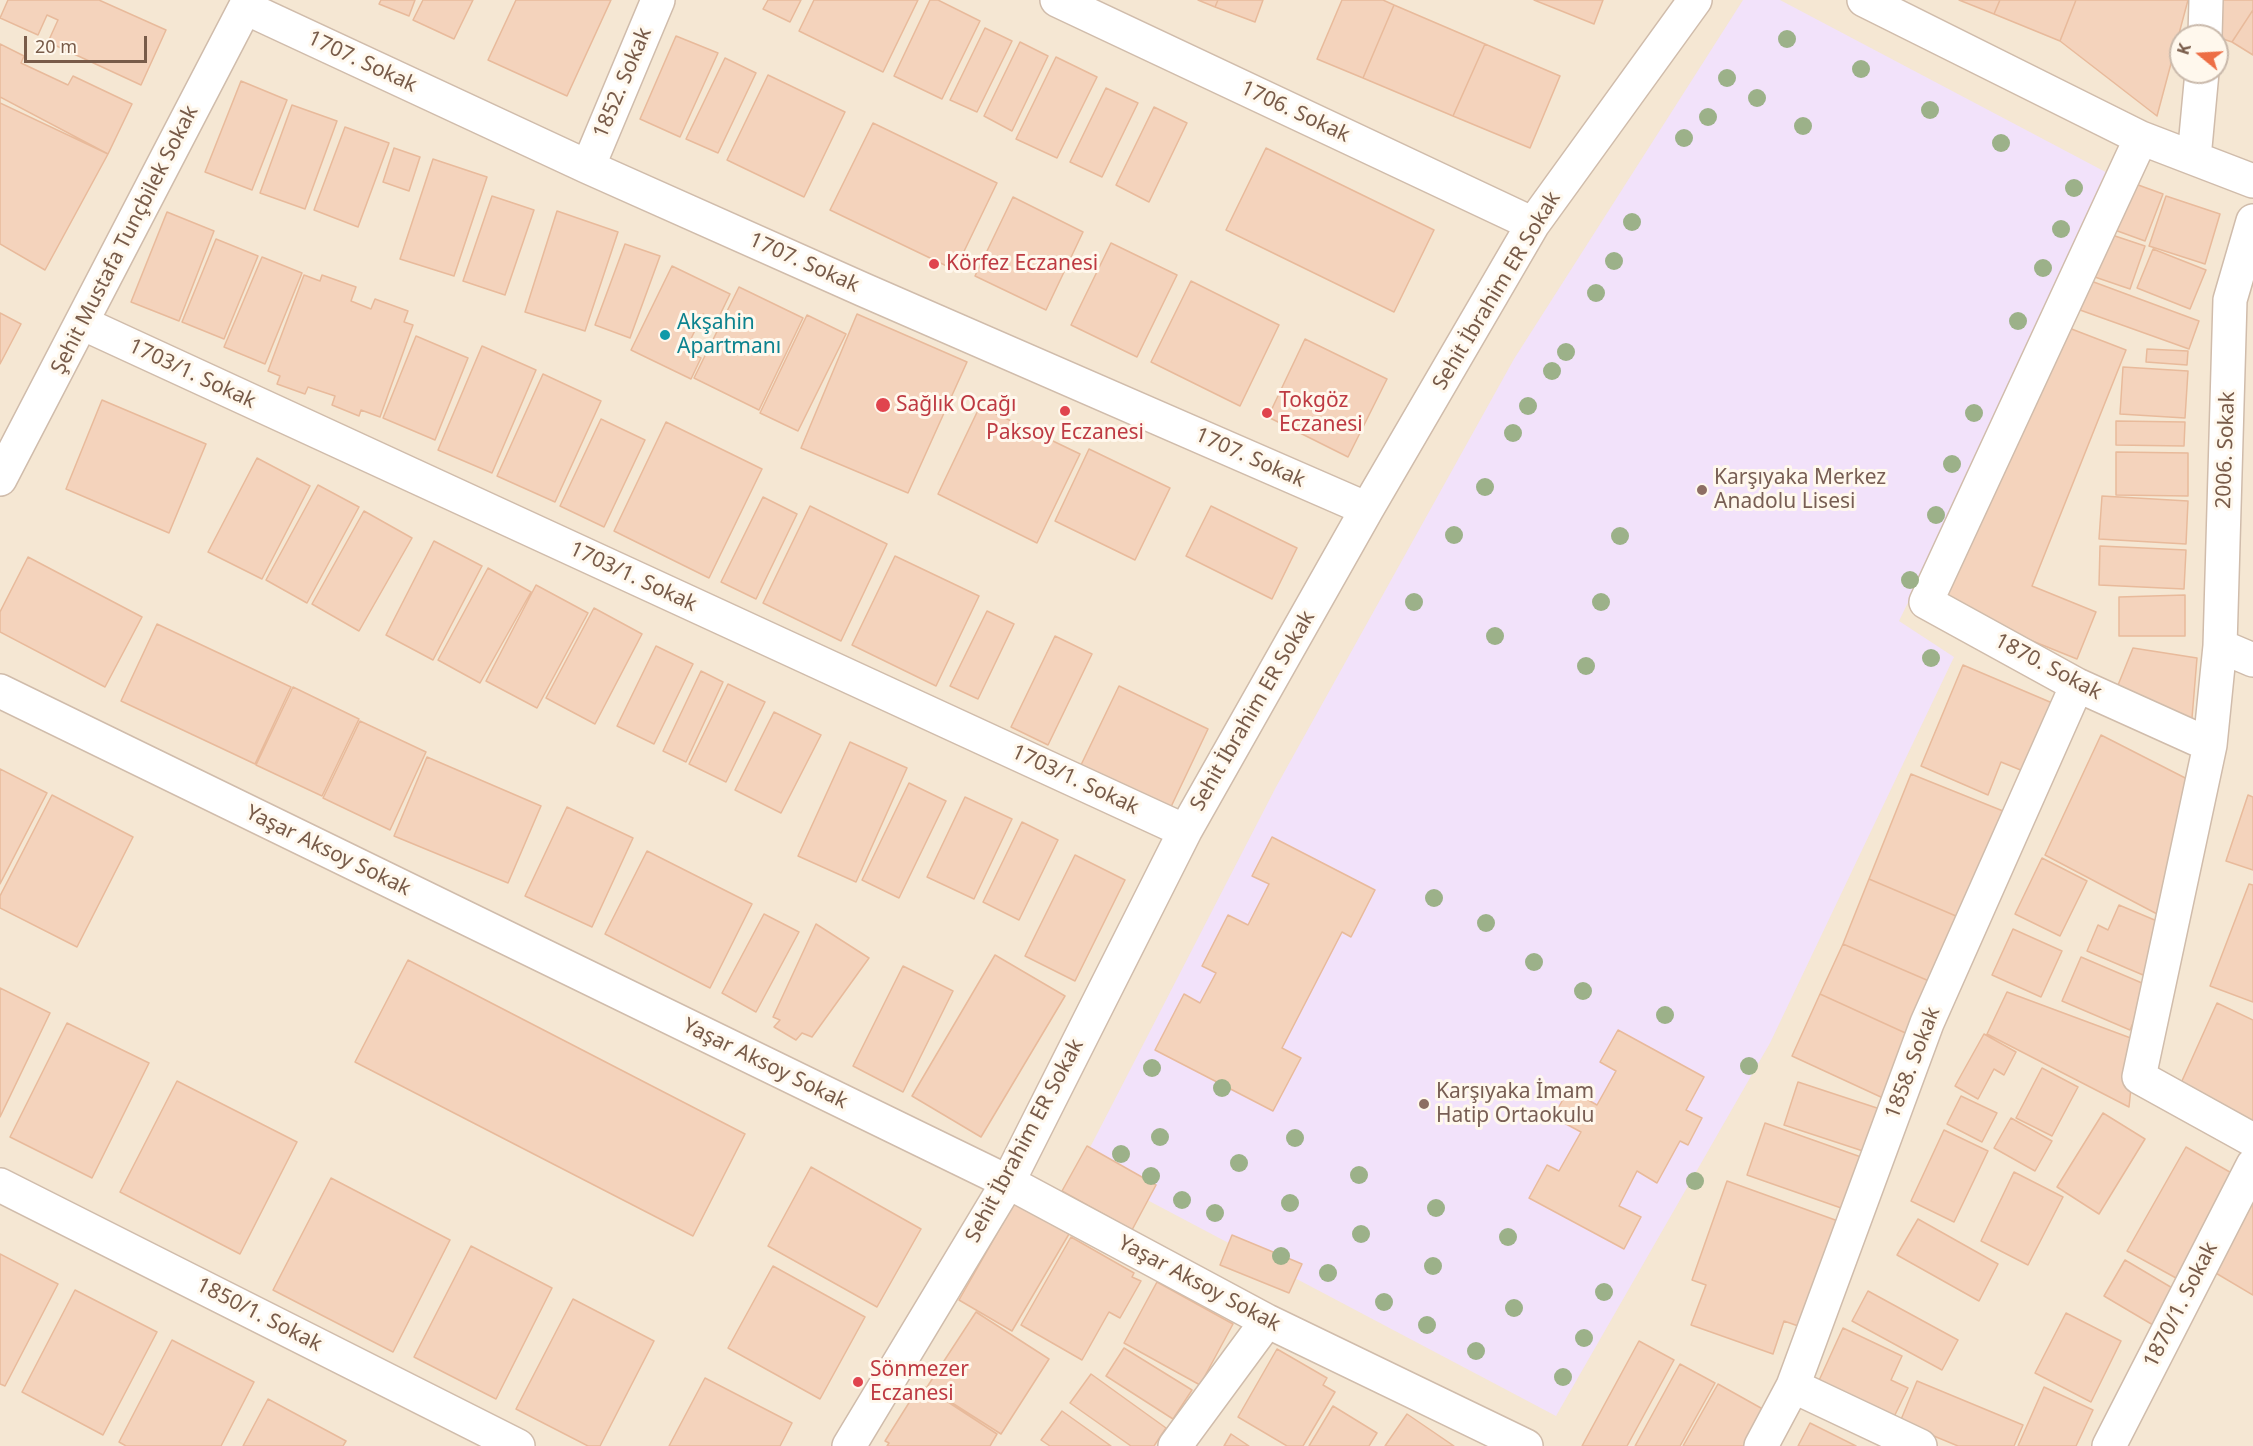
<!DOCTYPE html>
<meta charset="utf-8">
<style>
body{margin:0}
#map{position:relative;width:2253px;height:1446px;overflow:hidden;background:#fdf5e5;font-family:"Noto Sans",sans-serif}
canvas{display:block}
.north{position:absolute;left:2169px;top:24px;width:60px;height:60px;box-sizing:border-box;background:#fff8ed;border:2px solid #c9b9ab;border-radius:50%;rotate:288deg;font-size:16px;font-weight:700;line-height:24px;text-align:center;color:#785b49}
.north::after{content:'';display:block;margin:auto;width:21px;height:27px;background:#ed6e45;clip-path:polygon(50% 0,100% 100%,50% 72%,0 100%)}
.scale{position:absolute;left:24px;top:36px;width:123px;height:27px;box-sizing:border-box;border:3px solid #785b49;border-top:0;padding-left:8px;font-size:18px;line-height:21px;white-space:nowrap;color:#785b49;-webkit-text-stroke:4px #fff8ed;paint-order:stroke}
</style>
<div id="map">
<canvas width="2253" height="1446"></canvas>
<div class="north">K</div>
<div class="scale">20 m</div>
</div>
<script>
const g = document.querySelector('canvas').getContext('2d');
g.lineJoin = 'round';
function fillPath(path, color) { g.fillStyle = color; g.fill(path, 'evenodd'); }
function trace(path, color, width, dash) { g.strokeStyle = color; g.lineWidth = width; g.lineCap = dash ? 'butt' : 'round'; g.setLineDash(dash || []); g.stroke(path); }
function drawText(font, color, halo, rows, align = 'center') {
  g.font = font + ' "Noto Sans",sans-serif'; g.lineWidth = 6; g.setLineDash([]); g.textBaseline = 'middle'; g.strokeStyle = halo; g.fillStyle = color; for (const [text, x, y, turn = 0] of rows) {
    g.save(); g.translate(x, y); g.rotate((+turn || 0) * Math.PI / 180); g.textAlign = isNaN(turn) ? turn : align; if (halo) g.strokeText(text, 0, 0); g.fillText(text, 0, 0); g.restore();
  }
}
const residential = new Path2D(`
 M0,0H2253V1446H0ZM2181,36H2217V72H2181Z`);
const education = new Path2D(`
 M1743,0H1780L2115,177L1899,621L1954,657L1770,1043L1556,1416L1081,1165L1276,787L1514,359Z`);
const building = new Path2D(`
 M8,0H99L166,30L141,85L48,42L58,20L47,15L38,35L0,18Z
 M381,0H415L409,16L379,4Z
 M423,0H473L454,39L413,20Z
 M516,0H611L567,96L488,60Z
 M768,0H801L790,22L763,9Z
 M814,0H918L883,72L799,31Z
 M930,0H938L980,21L942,99L894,76Z
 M1198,0H1218L1215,7Z
 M1218,0H1263L1255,22L1215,7Z
 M1342,0H1383L1394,5L1363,78L1317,59Z
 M1534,0H1603L1594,24Z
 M1959,0H2000L1994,14Z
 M2000,0H2076L2060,41L1994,14Z
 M2076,0H2188L2157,116L2060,41Z
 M2213,0H2253V10L2232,42L2217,37Z
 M1394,5L1485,44L1453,116L1363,78Z
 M2253,10V55L2232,42Z
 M985,28L1012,41L977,112L950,100Z
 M676,36L718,53L680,137L640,119Z
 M1020,42L1048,56L1012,131L984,116Z
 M0,44L24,56L21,63L68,85L73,76L132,104L108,154L0,103Z
 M1485,44L1560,76L1530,148L1453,116Z
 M1056,57L1097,77L1057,158L1016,139Z
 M725,58L756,73L718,153L686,139Z
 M768,75L845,112L804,197L727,160Z
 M241,81L287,100L252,190L205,172Z
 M1106,88L1138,103L1102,177L1070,162Z
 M0,97L108,154L45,270L0,244Z
 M292,105L337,121L305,209L260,193Z
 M1154,107L1187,123L1149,202L1116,185Z
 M873,123L997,183L955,270L830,210Z
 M345,127L389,143L358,227L314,210Z
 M394,148L420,157L409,191L383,182Z
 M1266,148L1434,230L1394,312L1226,230Z
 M433,159L487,177L454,276L400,259Z
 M2130,182L2163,194L2145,241L2112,229Z
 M492,196L534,210L505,295L463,281Z
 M2166,196L2220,214L2205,264L2149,246Z
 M1013,197L1083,232L1046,310L975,276Z
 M557,211L618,232L585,331L525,312Z
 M167,212L214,231L179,321L131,302Z
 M2100,231L2145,246L2130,289L2086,274Z
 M216,239L258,256L224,339L182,322Z
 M1111,243L1177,275L1137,357L1071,325Z
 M625,244L660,256L630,338L595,325Z
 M2153,249L2206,270L2190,309L2137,288Z
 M262,257L302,273L265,364L224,347Z
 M672,266L730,294L717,321L703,314L685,351L701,358L691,379L631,350Z
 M304,275L320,281L322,275L356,287L351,301L371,309L375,299L408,311L404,322L413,325L380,417L361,410L359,416L332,405L335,396L308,387L305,394L277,384L280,376L268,371Z
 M1191,281L1279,325L1240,406L1151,362Z
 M2091,281L2199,321L2189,349L2080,310Z
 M739,287L803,318L759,410L694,378Z
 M0,313L21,324L0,364Z
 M857,314L967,362L908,493L801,448Z
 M807,315L846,334L798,431L760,413Z
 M2056,323L2126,350L2032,586L2096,612L2077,659L1943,605Z
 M416,336L468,358L435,440L383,418Z
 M1305,339L1387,379L1348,457L1268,417Z
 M482,346L536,370L492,473L438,450Z
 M2147,349L2188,351L2187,365L2146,362Z
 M2123,367L2188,371L2185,418L2120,414Z
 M543,374L601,401L555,502L497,476Z
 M102,400L206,444L169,533L66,489Z
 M980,406L1080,454L1037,543L938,494Z
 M601,419L645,440L604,527L560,506Z
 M2116,421L2185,422L2184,446L2116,445Z
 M666,422L762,469L709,578L614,531Z
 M1089,449L1170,488L1135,560L1055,521Z
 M2116,452L2188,453V496L2116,495Z
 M257,458L310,486L262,579L208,552Z
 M318,485L359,507L307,603L266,580Z
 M2102,496L2188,501L2186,544L2099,539Z
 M763,497L797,514L756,599L721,582Z
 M810,506L887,544L841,641L763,603Z
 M1211,506L1297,548L1272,599L1186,556Z
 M364,511L412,538L359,631L312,604Z
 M434,541L482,566L433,660L386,635Z
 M2100,546L2186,550L2184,589L2099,585Z
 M895,556L979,596L936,686L852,645Z
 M28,557L142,617L105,687L0,632V612Z
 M488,568L531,592L480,683L438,660Z
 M536,585L588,613L537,708L486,681Z
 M2185,595V636H2119V597Z
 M594,608L642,634L595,724L546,698Z
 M987,611L1014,624L978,699L950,686Z
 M157,624L291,687L255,764L121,701Z
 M1055,636L1092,654L1048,745L1011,727Z
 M656,646L693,664L654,744L617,726Z
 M2133,648L2197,658L2191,730L2114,695Z
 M1963,665L2057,705L2028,773L2001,762L1988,795L1921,766Z
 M701,671L723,682L686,762L663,751Z
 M728,684L765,702L726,782L689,764Z
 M1119,686L1208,729L1169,811L1080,767Z
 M293,687L359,719L322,796L256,765Z
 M774,712L821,735L781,813L735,790Z
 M360,721L426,752L390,830L323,798Z
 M2101,735L2197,784L2159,915L2045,855Z
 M850,742L907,768L856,882L798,856Z
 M427,757L541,806L508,883L394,836Z
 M0,769L47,793L0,884Z
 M1911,774L2008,813L1963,919L1869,879Z
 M909,783L946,801L899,898L862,880Z
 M52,795L133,837L77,947L0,908V896Z
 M2248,795L2253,797V870L2226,861Z
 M965,797L1012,819L974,899L927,877Z
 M567,807L633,838L592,927L525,896Z
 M1022,822L1058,840L1019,920L983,902Z
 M1272,837L1375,890L1351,937L1342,932L1282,1048L1301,1058L1273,1111L1155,1050L1184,994L1200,1003L1216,973L1202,966L1228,915L1248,925L1269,884L1252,876Z
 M647,851L752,904L710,988L605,934Z
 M1075,855L1125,880L1075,981L1025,956Z
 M2042,858L2087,881L2060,936L2015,914Z
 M1869,879L1963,919L1936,984L1843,944Z
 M2249,884L2253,885V1002L2210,986Z
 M2119,905L2164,924L2143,975L2087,951L2098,925L2108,930Z
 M764,914L799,932L756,1012L722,993Z
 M816,924L869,958L812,1037L802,1033L796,1040L774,1027L780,1020L773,1017Z
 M2013,929L2062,951L2041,997L1992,975Z
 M1843,944L1936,984L1912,1036L1820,994Z
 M995,955L1065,996L981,1137L912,1096Z
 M2081,957L2149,986L2130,1030L2062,1001Z
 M408,960L745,1134L693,1236L355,1062Z
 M903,966L953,991L903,1092L853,1066Z
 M0,988L50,1013L0,1117Z
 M2007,992L2136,1040L2129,1107L1987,1034Z
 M1820,994L1912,1036L1883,1098L1792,1056Z
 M2217,1003L2253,1020V1127L2177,1092Z
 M67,1023L149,1063L92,1178L10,1137Z
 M1618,1030L1704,1077L1686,1110L1702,1118L1688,1145L1680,1141L1657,1183L1637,1171L1619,1206L1641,1217L1624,1249L1529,1198L1547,1165L1559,1171L1581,1132L1553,1117L1569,1089L1597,1105L1616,1071L1600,1062Z
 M1984,1034L2016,1052L2004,1075L1994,1069L1978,1099L1955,1086Z
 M2042,1068L2078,1087L2052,1136L2016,1118Z
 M177,1081L297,1142L240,1254L120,1192Z
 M1798,1082L1880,1109L1866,1152L1784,1125Z
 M1961,1096L1997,1113L1982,1142L1947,1124Z
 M2103,1113L2145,1139L2099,1214L2057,1187Z
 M2011,1118L2052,1141L2035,1171L1994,1148Z
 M1765,1123L1861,1157L1844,1209L1747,1175Z
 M1944,1130L1988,1151L1954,1222L1911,1201Z
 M1087,1146L1156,1185L1132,1230L1062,1191Z
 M2186,1147L2235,1175L2176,1278L2127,1251Z
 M811,1167L921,1229L877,1307L768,1246Z
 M2014,1172L2063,1197L2028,1265L1981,1241Z
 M331,1178L450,1240L393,1352L273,1290Z
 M1727,1181L1838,1221L1801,1327L1784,1321L1773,1354L1691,1325L1706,1285L1692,1280Z
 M2253,1195V1295L2209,1269Z
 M1015,1202L1069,1234L1012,1331L959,1300Z
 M1918,1219L1998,1264L1979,1301L1897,1255Z
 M1232,1235L1302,1264L1289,1293L1220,1265Z
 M1071,1237L1134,1273L1132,1277L1141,1281L1120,1318L1109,1312L1082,1360L1021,1325Z
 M471,1246L552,1288L496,1399L414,1357Z
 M0,1254L58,1284L5,1386L0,1384Z
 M2125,1260L2174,1289L2153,1325L2104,1296Z
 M773,1266L865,1317L820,1399L728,1348Z
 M1157,1282L1233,1324L1200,1385L1124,1343Z
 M75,1290L157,1332L103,1435L22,1392Z
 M1868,1291L1958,1340L1942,1370L1852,1321Z
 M573,1299L654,1341L600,1446H588L516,1409Z
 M976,1312L1049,1359L1001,1434L927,1387Z
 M2066,1313L2121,1341L2091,1402L2035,1373Z
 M1843,1328L1902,1356L1891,1380L1908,1388L1891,1423L1816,1387Z
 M172,1340L254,1382L221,1446H126L119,1442Z
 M1639,1341L1674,1360L1627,1446H1582Z
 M1124,1348L1192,1390L1173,1419L1106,1376Z
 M1277,1349L1327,1378L1323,1385L1335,1392L1303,1446H1287L1238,1417Z
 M1680,1364L1715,1383L1680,1446H1635Z
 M1091,1374L1166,1428L1154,1446H1131L1070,1403Z
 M705,1378L792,1423L780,1446H669Z
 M1917,1381L2023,1425L2014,1446H1958L1900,1422Z
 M1718,1384L1768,1412L1749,1446H1683Z
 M925,1387L997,1434L990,1446H887L889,1443L885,1441L917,1390L920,1393Z
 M2044,1387L2093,1410L2076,1446H2018Z
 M268,1399L346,1441L343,1446H243Z
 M1333,1406L1377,1433L1369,1446H1309Z
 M1062,1411L1111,1446H1050L1041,1440Z
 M1407,1414L1454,1446H1385Z
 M1810,1423L1856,1446H1798Z
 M1231,1434L1249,1446H1224Z`);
const minor = new Path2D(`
 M1057,0L1533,224
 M1864,0L2141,138L2253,181
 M246,8L588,167L864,290L1367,509
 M2205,36L2206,0
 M2141,138L1926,602L2077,685L2210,745L2139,1077L2253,1140
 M2194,158L2202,72
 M588,167L658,0
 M2253,221L2230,300L2220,646L2253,660
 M82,323L1185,831
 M0,479L249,0
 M0,691L1008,1182L1267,1321L1526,1446
 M2210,745L2220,646
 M0,1185L518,1446
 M1793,1386L1920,1446
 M849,1446L1008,1182L1185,831L1367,509L1533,224L1695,0
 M1175,1446L1267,1321
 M1761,1446L1793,1386L1927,1023L2077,685
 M2109,1446L2253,1165`);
const trees = [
 [1787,39],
 [1861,69],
 [1727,78],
 [1757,98],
 [1930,110],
 [1708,117],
 [1803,126],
 [1684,138],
 [2001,143],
 [2074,188],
 [1632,222],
 [2061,229],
 [1614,261],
 [2043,268],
 [1596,293],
 [2018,321],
 [1566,352],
 [1552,371],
 [1528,406],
 [1974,413],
 [1513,433],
 [1952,464],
 [1485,487],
 [1936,515],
 [1454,535],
 [1620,536],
 [1910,580],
 [1414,602],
 [1601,602],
 [1495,636],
 [1931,658],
 [1586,666],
 [1434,898],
 [1486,923],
 [1534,962],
 [1583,991],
 [1665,1015],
 [1749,1066],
 [1152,1068],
 [1222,1088],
 [1160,1137],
 [1295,1138],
 [1121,1154],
 [1239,1163],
 [1359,1175],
 [1151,1176],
 [1695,1181],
 [1182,1200],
 [1290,1203],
 [1436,1208],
 [1215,1213],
 [1361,1234],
 [1508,1237],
 [1281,1256],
 [1433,1266],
 [1328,1273],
 [1604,1292],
 [1384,1302],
 [1514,1308],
 [1427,1325],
 [1584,1338],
 [1476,1351],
 [1563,1377]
];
const markers = [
 [934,264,6,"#e0444e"],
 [665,335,6,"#0f9aa8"],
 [883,405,8,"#e0444e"],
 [1065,411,6,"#e0444e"],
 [1267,413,6,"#e0444e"],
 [1702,490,6,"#8d6e63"],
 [1424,1104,6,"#8d6e63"],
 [858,1382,6,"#e0444e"]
];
const streetNames = [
 ["1707. Sokak",362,62,25],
 ["1852. Sokak",623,83,-67],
 ["1706. Sokak",1295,112,25],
 ["Şehit Mustafa Tunçbilek Sokak",125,240,-63],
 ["1707. Sokak",804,263,24],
 ["Sehit İbrahim ER Sokak",1497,291,-59],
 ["1703/1. Sokak",192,374,25],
 ["2006. Sokak",2226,450,-88],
 ["1707. Sokak",1250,458,24],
 ["1703/1. Sokak",633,577,25],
 ["1870. Sokak",2048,667,28],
 ["Sehit İbrahim ER Sokak",1253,711,-60],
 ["1703/1. Sokak",1075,780,25],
 ["Yaşar Aksoy Sokak",328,851,26],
 ["1858. Sokak",1913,1063,-69],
 ["Yaşar Aksoy Sokak",765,1064,26],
 ["Sehit İbrahim ER Sokak",1025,1141,-62],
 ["Yaşar Aksoy Sokak",1199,1284,28],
 ["1870/1. Sokak",2181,1305,-63],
 ["1850/1. Sokak",259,1315,27]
];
const healthNames = [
 ["Körfez Eczanesi",946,264],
 ["Tokgöz",1279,401],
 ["Eczanesi",1279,425],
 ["Sağlık Ocağı",896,405],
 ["Paksoy Eczanesi",1065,433,"center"],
 ["Sönmezer",870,1370],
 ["Eczanesi",870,1394]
];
const cultureNames = [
 ["Akşahin",677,323],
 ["Apartmanı",677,347]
];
const educationNames = [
 ["Karşıyaka Merkez",1714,478],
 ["Anadolu Lisesi",1714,502],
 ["Karşıyaka İmam",1436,1092],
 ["Hatip Ortaokulu",1436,1116]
];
fillPath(residential, '#f5e7d3');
fillPath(education, '#f2e2fa');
fillPath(building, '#f4d3bc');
trace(building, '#e8ba9b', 1.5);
trace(minor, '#d0bcab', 36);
trace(minor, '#fff', 33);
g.fillStyle = '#9cb189';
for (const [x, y] of trees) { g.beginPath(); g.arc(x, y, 9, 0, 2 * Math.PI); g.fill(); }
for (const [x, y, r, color] of markers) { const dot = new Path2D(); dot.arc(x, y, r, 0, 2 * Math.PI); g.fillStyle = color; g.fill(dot); trace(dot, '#fff8ed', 2); }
drawText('21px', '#785b49', '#fff8ed', streetNames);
drawText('21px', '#be3a42', '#fff8ed', healthNames, 'left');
drawText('21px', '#0d838f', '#fff8ed', cultureNames, 'left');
drawText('21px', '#785e54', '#fff8ed', educationNames, 'left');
</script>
